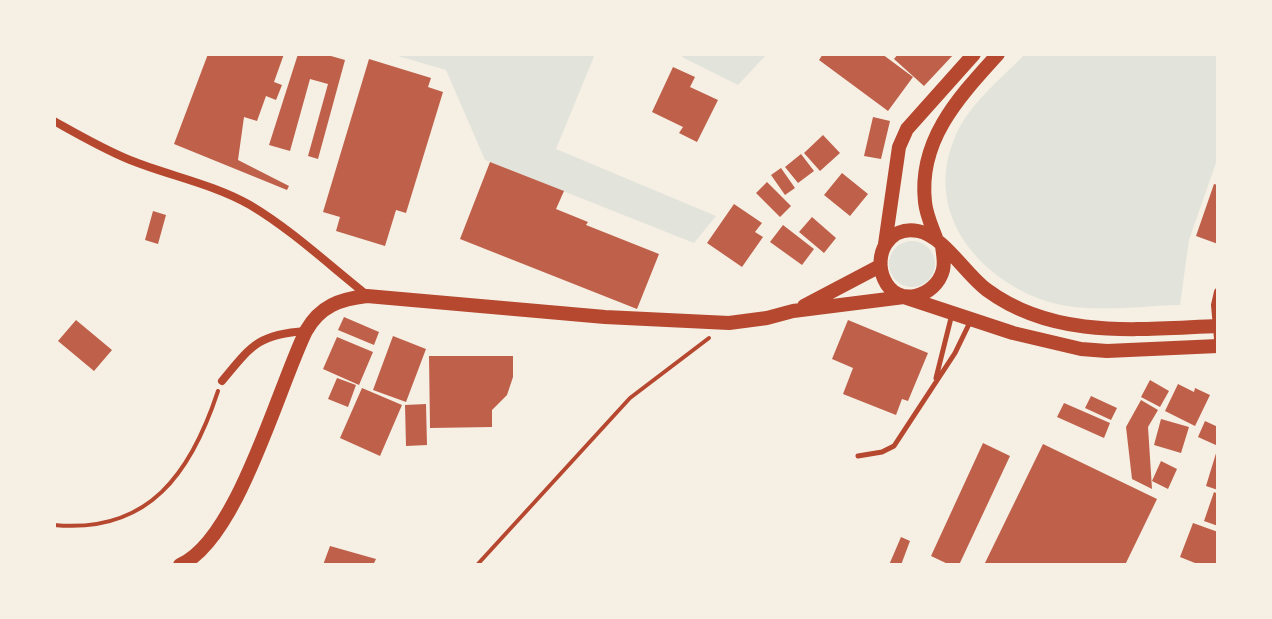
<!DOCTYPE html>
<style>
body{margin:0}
#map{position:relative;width:1272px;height:619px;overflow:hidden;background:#f6efe4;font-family:Quicksand,sans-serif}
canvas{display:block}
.frame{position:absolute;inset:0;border:56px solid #f6efe4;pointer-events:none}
</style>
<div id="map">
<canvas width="1272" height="619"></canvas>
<div class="frame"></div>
</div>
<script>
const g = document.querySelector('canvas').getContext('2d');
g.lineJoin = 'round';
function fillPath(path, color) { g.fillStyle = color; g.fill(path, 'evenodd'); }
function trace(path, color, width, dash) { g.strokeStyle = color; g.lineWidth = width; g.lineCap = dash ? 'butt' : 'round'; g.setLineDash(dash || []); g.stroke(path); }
const green = new Path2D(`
 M391,54H595L556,149L716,216L694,243L485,160L446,70Z
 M683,54H767L738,85L682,57Z
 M1025,54H1218V157L1189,240L1180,305C1135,306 1083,315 1040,299C973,273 924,209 955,137C968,105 1001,79 1025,54Z
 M889 264a23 23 0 1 1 46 0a23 23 0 1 1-46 0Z`);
const building = new Path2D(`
 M208,54H284L274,82L282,85L276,100L266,96L257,121L244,117L238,160L289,186L287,190L174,144Z
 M298,54H324L345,60L318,159L308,156L328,84L310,79L290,151L269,145Z
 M823,54H882L913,77L888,111L819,60Z
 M898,54H954L924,86L894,59Z
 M369,59L431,78L428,87L443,92L406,213L396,210L385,246L336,231L340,217L323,212Z
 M673,67L695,77L690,87L718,100L697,142L679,133L683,127L652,112Z
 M873,117L890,121L881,159L864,156Z
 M823,135L840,153L820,171L804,153Z
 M801,154L814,171L798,183L785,167Z
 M490,162L564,191L556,209L588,222L586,225L659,254L637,309L460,239Z
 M781,168L795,188L785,195L771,175Z
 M842,173L868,194L850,216L824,195Z
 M767,182L791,206L780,217L756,193Z
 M1214,184L1218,185V244L1196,236Z
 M734,204L762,223L755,232L763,237L742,267L707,243Z
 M153,211L166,215L158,244L145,240Z
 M812,217L836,238L824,253L799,232Z
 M783,225L814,249L802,265L770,242Z
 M344,317L379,332L374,345L338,330Z
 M76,320L112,350L94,371L58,341Z
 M848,320L928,353L908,401L902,399L896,415L843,394L853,368L832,359Z
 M393,336L426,349L406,402L373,390Z
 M337,337L373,352L359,385L323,369Z
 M429,356H513V377L507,395L492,410V427L430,428Z
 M337,378L356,385L348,407L328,399Z
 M1150,380L1169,391L1160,407L1141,397Z
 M1178,384L1194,392L1195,388L1210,395L1195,426L1165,411Z
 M362,388L402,405L380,456L340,438Z
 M1091,396L1117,408L1111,420L1085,408Z
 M1141,400L1158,410L1148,427L1152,489L1132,479L1126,427Z
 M1064,403L1110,423L1104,438L1057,417Z
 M426,404L427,445L406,446L405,405Z
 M1161,419L1189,427L1181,453L1154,445Z
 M1205,421L1218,427V446L1198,437Z
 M983,443L1010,456L959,565H950L931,556Z
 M1043,444L1157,499L1125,565H984Z
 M1217,450H1218V490L1206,486Z
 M1161,461L1177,469L1168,489L1152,481Z
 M1214,492L1218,494V526L1204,521Z
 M1193,523L1218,532V565H1200L1180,557Z
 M901,537L910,541L901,565H889Z
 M330,546L376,559L373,565H323Z`);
const path = new Path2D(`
 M54,525C149,534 191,473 218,391
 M477,565L630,398L709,338`);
const service = new Path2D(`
 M936,378L952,314
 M858,456L882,452L894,446L955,353L971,320`);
const minor = new Path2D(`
 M54,121C79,135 103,149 130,160C170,176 213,184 250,205C292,230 329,265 367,295
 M1218,292L1215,305L1218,339
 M222,381C251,346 258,334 306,331`);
const secondary = new Path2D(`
 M936,238C932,227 926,214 925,202C918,140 959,97 998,54
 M885,244L899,147L907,129L974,54
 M942,246C943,254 945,262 943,270C936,297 897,309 884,279C873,255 889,225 918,231C944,236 965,274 987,290C1055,340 1138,329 1218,326
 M804,306L880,266
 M180,565C237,541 278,388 306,331C320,306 340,299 367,296L605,317L729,323L767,318L793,311L904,297L1013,333L1081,349L1107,351L1218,346`);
fillPath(green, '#e2e4dc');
fillPath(building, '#bf614a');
trace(path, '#b5482f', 4);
trace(service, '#b5482f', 5);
trace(minor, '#b5482f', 8);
trace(secondary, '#b5482f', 14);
</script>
